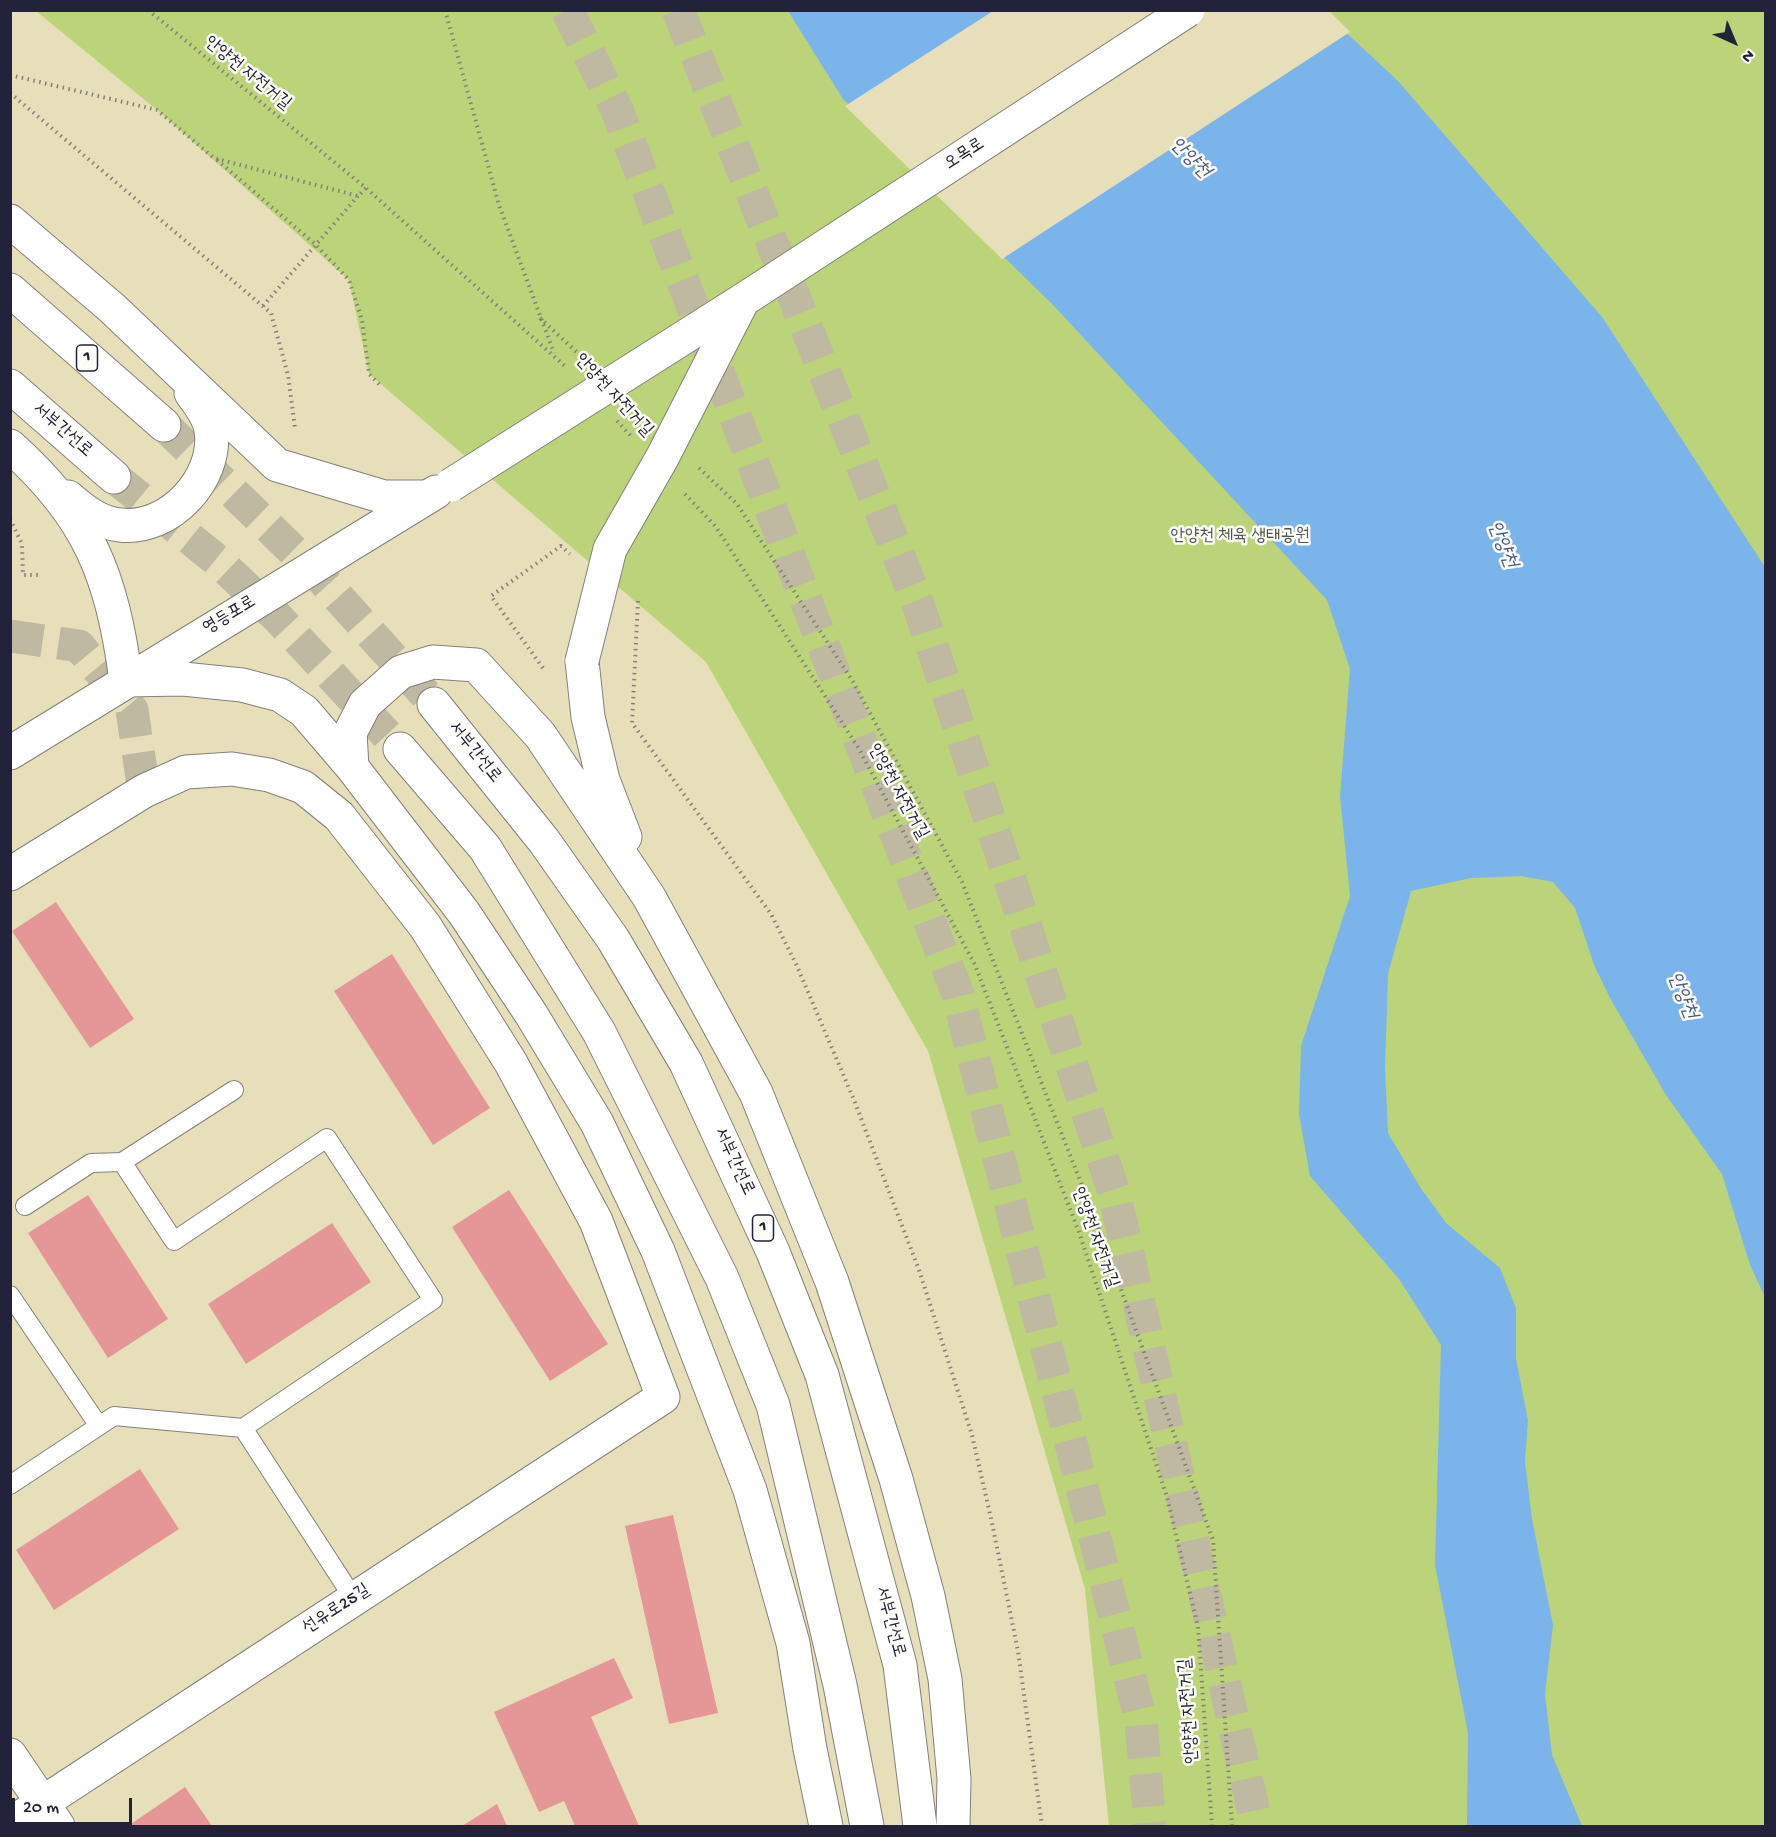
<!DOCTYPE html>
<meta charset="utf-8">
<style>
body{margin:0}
#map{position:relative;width:1776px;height:1837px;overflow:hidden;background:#e6dfba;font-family:"Gochi Hand",sans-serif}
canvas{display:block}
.frame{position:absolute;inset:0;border:12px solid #22223b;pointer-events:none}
.north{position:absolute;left:1704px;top:12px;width:60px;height:60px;-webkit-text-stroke:4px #fdfcf7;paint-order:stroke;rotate:136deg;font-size:16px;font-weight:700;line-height:24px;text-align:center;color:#22223b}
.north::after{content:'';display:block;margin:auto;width:21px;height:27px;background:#22223b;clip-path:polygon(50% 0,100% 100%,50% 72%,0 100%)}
.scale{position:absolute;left:12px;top:1798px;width:120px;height:27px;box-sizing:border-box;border:3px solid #22223b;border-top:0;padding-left:8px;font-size:18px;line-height:21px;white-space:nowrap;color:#22223b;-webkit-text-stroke:4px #fdfcf7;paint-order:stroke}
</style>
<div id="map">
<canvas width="1776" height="1837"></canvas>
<div class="frame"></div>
<div class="north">N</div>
<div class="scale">20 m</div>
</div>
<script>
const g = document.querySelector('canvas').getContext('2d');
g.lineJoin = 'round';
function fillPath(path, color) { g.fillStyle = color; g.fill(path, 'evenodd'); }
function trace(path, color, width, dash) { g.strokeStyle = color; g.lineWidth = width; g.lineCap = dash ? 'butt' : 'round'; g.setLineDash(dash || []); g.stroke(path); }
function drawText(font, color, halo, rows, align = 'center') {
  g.font = font + ' "Gochi Hand","Poor Story",sans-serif'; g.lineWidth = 5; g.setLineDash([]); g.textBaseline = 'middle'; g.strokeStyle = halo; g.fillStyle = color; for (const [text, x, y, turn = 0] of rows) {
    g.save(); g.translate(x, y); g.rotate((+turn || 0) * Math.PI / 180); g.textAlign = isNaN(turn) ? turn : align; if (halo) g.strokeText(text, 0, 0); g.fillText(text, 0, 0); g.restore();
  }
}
const green = new Path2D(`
 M36,11H1765V1826H1109L1085,1589L928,1051L706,662L369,374L349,280L157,110Z`);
const water = new Path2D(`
 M788,11H1323L1398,81L1602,317L1765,567V1297L1750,1265L1722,1174L1666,1095L1610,998L1594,965L1575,908L1553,882L1521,876L1471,878L1411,891L1388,974L1385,1068L1388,1133L1420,1187L1446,1223L1500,1268L1516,1308V1359L1528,1420L1525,1462L1532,1519L1553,1625L1545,1694L1552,1755L1582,1826H1467L1468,1733L1435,1565L1441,1345L1399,1279L1310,1176L1299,1114L1301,1046L1350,896L1340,796L1350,669L1327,600L1054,306L843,99Z`);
const pier = new Path2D(`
 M1328,10L1350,32L1002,259L845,106L993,11Z`);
const building = new Path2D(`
 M56,902L134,1019L90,1048L12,931Z
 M392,954L490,1108L433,1145L334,991Z
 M509,1190L608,1344L550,1381L452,1227Z
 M88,1195L168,1319L108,1358L28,1233Z
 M332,1223L371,1282L246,1364L208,1304Z
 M140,1469L179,1529L54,1610L16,1550Z
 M673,1515L718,1713L669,1724L625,1526Z
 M614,1658L633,1698L591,1717L639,1826H575L564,1801L539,1812L494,1712Z
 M185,1787L212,1826H128Z
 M497,1804L507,1826H462Z`);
const minorTunnel = new Path2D(`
 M10,636L79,646L132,710L144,791`);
const primaryTunnel = new Path2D(`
 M164,425L320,577L434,704
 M114,477L219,562L278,618L400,749`);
const trunkTunnel = new Path2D(`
 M567,10L617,110L957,992L1141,1721L1150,1826
 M678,10L917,601L1114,1192L1257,1826`);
const path = new Path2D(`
 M148,10L366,188L567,368
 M445,10L499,205L554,353
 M10,75L157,110L214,158L358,196L366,188
 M10,93L271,313L288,375L295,428
 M217,160L316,245L349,280L362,320L369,374L382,387
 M263,306L358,196
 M540,318L582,357
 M617,421L631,436
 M699,468L737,504L852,680L962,882L1091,1208L1213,1540L1232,1826
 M685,494L716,527L859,749L975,965L1079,1232L1167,1497L1198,1627L1212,1826
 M10,519L22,544L23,575H42
 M638,601L632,723L771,914L797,966L854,1100L919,1270L972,1435L992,1523L1018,1651L1042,1826
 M543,668L491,596L561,546L570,554`);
const service = new Path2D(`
 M122,1162L174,1241L327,1138L433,1300L243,1428
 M25,1206L91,1163L122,1162L234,1090
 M10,1295L99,1426
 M10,1485L114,1416L243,1428L354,1599`);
const minor = new Path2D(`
 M10,874L144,791L186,772L232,769L269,775L303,787L339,816L425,926L511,1063L596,1221L663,1397L10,1824
 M10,1755L58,1826`);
const secondary = new Path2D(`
 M10,753L436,492`);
const primary = new Path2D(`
 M10,221L112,308L277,465L384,497H424
 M10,290L164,425
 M10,386L114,477
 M10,446C89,516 112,576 126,680L183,679L242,685L280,695L304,711L352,767L464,913L531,1014L597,1123L658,1251L750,1490L793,1643L810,1749L826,1826
 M68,497C83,510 99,523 120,525C170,531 218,478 211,430C209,416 199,404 191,393
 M582,661L588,717L603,780L625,837
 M434,704L544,841L613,939L686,1063L773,1252L822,1375L900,1665L920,1826
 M400,749L485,848L599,1032L722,1278L773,1405L840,1685L867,1826
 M352,767L350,733L365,704L401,672L433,662L476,665L540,735L649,897L756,1093L832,1282L896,1479L928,1596L945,1679L954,1779L953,1826`);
const secondaryBridge = new Path2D(`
 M451,485L743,300L1188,10`);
const primaryBridge = new Path2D(`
 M582,661L610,549L662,458L743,300`);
const shields = [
 [87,358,21],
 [763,1228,21]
];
const shieldNames = [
 ["1",87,358],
 ["1",763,1228]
];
const streetNames = [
 ["안양천 자전거길",247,74,39],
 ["오목로",965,155,-33],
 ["안양천 자전거길",613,396,47],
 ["서부간선로",62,431,41],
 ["영등포로",230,616,-31],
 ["서부간선로",474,753,51],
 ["안양천 자전거길",897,792,61],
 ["서부간선로",733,1162,65],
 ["안양천 자전거길",1094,1238,70],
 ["선유로25길",337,1610,-33],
 ["서부간선로",889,1622,75],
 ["안양천 자전거길",1190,1711,-94]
];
const parkNames = [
 ["안양천 체육 생태공원",1240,537]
];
const waterNames = [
 ["안양천",1189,159,45],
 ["안양천",1501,545,68],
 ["안양천",1681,996,68]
];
fillPath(green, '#bbd479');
fillPath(water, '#7bb3eb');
fillPath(pier, '#e6dfba');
fillPath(building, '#e49796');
trace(minorTunnel, '#bfb9a1', 33, [33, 16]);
trace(primaryTunnel, '#bfb9a1', 33, [33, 16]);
trace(trunkTunnel, '#bfb9a1', 33, [33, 16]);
trace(service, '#84807a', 20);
trace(minor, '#84807a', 35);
trace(secondary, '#84807a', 35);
trace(primary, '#84807a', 35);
trace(path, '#84807a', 4, [1.5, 4.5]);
trace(service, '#fff', 18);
trace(minor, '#fff', 33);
trace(secondary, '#fff', 33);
trace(primary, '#fff', 33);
trace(secondaryBridge, '#84807a', 35, []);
trace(primaryBridge, '#84807a', 35, []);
trace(secondaryBridge, '#fff', 33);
trace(primaryBridge, '#fff', 33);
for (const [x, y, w] of shields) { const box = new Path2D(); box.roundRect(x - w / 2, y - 13, w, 26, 4.5); g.fillStyle = '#fdfcf7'; g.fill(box); trace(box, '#22223b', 1.5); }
drawText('bold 16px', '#22223b', null, shieldNames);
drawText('18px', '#22223b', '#fdfcf7', streetNames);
drawText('18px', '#50574e', '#fdfcf7', parkNames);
drawText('italic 20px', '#465c81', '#fdfcf7', waterNames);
</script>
